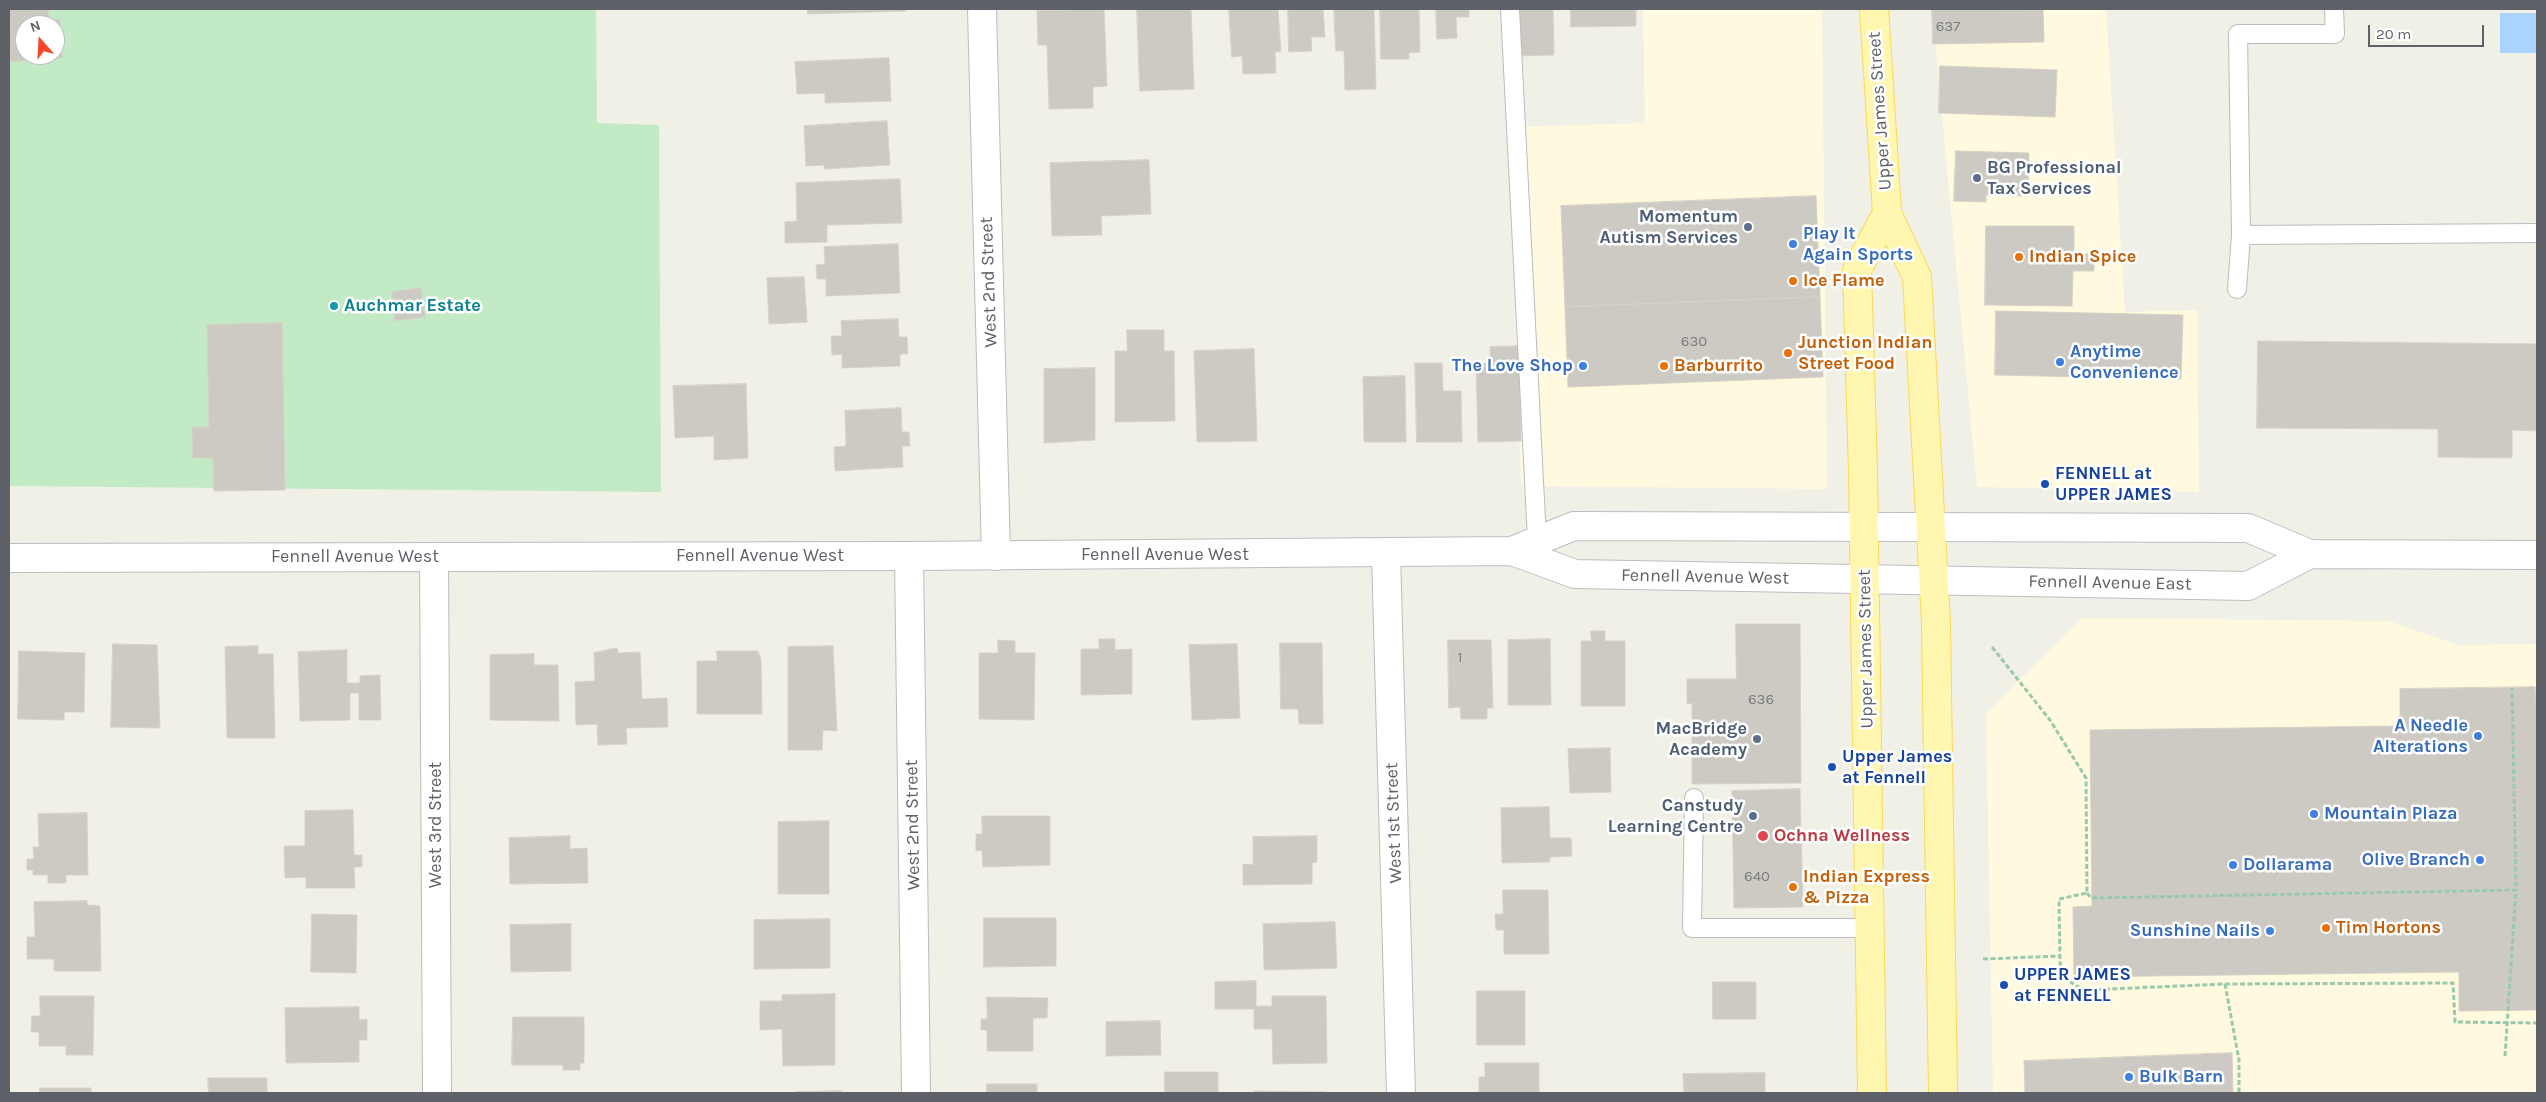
<!DOCTYPE html>
<style>
body{margin:0}
#map{position:relative;width:2546px;height:1102px;overflow:hidden;background:#f1f0e7;font-family:Karla,sans-serif}
canvas{display:block}
.frame{position:absolute;inset:0;border:10px solid #5e6268;pointer-events:none}
.north{position:absolute;left:15px;top:15px;width:50px;height:50px;box-sizing:border-box;background:#fff;border:1px solid #bfc0c3;border-radius:50%;rotate:341deg;font-size:14px;font-weight:700;line-height:20px;text-align:center;color:#5e6268}
.north::after{content:'';display:block;margin:auto;width:18px;height:22px;background:#f64528;clip-path:polygon(50% 0,100% 100%,50% 72%,0 100%)}
.scale{position:absolute;left:2368px;top:25px;width:116px;height:22px;box-sizing:border-box;border:2px solid #5e6268;border-top:0;padding-left:6px;font-size:15px;line-height:18px;white-space:nowrap;color:#5e6268;-webkit-text-stroke:4px #fff;paint-order:stroke}
</style>
<div id="map">
<canvas width="2546" height="1102"></canvas>
<div class="frame"></div>
<div class="north">N</div>
<div class="scale">20 m</div>
</div>
<script>
const g = document.querySelector('canvas').getContext('2d');
g.lineJoin = 'round';
function fillPath(path, color) { g.fillStyle = color; g.fill(path, 'evenodd'); }
function trace(path, color, width, dash) { g.strokeStyle = color; g.lineWidth = width; g.lineCap = dash ? 'butt' : 'round'; g.setLineDash(dash || []); g.stroke(path); }
function drawText(font, color, halo, rows, align = 'center') {
  g.font = font + ' Karla,sans-serif'; g.lineWidth = 5; g.setLineDash([]); g.textBaseline = 'middle'; g.strokeStyle = halo; g.fillStyle = color; for (const [text, x, y, turn = 0] of rows) {
    g.save(); g.translate(x, y); g.rotate((+turn || 0) * Math.PI / 180); g.textAlign = isNaN(turn) ? turn : align; if (halo) g.strokeText(text, 0, 0); g.fillText(text, 0, 0); g.restore();
  }
}
const commercial = new Path2D(`
 M1643,9H1822L1827,489L1521,486L1509,127L1645,123Z
 M1932,9H2106L2125,312L2197,310L2199,492L1977,487Z
 M2082,618L2389,621L2458,645L2537,644V1093H1993L1986,713Z`);
const green = new Path2D(`
 M9,9H596L597,123L659,125L661,492L9,486ZM25,25H55V55H25Z`);
const water = new Path2D(`
 M2500,13H2537V53H2500Z`);
const building = new Path2D(`
 M9,9H48L49,21L60,19L62,58L9,62ZM25,25H55V55H25Z
 M808,9H906V11L808,14Z
 M1104,9L1107,86L1093,87V108L1049,109L1047,45H1038L1037,11Z
 M1137,9H1191L1194,89L1140,91Z
 M1229,9H1278L1281,52H1275L1276,73L1243,74L1242,56L1232,57Z
 M1288,9H1323L1325,37H1311L1312,51L1289,52Z
 M1334,9H1374L1376,89L1345,90L1344,51H1336Z
 M1380,9H1419L1420,52L1409,53V59H1381Z
 M1436,9H1469V17H1456L1457,38L1437,39Z
 M1515,9H1553L1554,55L1516,56Z
 M1571,9H1636V26L1571,27Z
 M1932,9L2043,10L2044,42L1933,44Z
 M889,58L891,101L825,103V93L797,94L795,62Z
 M1940,66L2057,70L2055,117L1939,113Z
 M887,121L890,165L824,169V165L806,166L804,126Z
 M1956,151L2029,153L2028,196L1986,195V202L1954,201Z
 M1149,160L1151,214L1101,216L1102,235L1052,236L1050,163Z
 M900,179L902,223L827,225V242L785,243V222L797,221L796,183Z
 M1816,196L1820,297L1565,307L1561,206Z
 M1986,226H2074V254H2094V271H2073L2072,306L1985,305Z
 M898,244L900,293L826,296V279H817L816,265L825,264L824,247Z
 M804,277L807,322L769,324L767,278Z
 M421,288L425,317L395,321L392,292Z
 M1820,297L1823,377L1568,387L1565,307Z
 M1996,311L2183,315L2181,379L1995,375Z
 M898,319L899,337H907L908,354H900V366L842,368V354L832,355L831,336H842L841,321Z
 M282,323L285,490L214,491L213,458H193L192,427H209L207,325Z
 M1127,330H1164V351H1174L1175,421L1115,422V351H1127Z
 M2258,341L2537,344V431L2512,430V458L2438,457V429L2257,428Z
 M1519,346L1521,441L1478,442L1476,364L1491,363L1490,347Z
 M1254,349L1257,441L1197,442L1194,351Z
 M1415,363H1442L1443,391H1461L1462,442H1417Z
 M1095,368V440L1044,443V369Z
 M1405,376L1406,442H1364L1363,377Z
 M746,384L748,458L714,460V436L675,438L673,386Z
 M901,408L902,432H909L910,446H902L903,467L835,471L834,447L846,446L845,411Z
 M1736,624H1800L1801,783L1692,784V703L1687,704V679H1736Z
 M1591,631H1605V641H1625V706H1581V641H1591Z
 M1099,639H1115V650L1132,649V694L1081,695V649H1099Z
 M1550,639L1551,705H1508V640Z
 M998,640L1015,641V653H1035L1034,720L979,719V653H998Z
 M1448,640H1491L1493,708H1487V719H1461L1460,707L1449,708Z
 M1280,643H1322L1323,724H1299L1298,709H1281Z
 M113,644L157,645L160,728L111,727Z
 M1237,644L1240,718L1192,720L1189,645Z
 M258,646V654H273L275,738H227L225,647Z
 M833,646L837,731L823,730L822,750H788V647Z
 M617,648L618,653L640,652L642,699L667,698L668,727L626,728L627,744L598,745L597,724L576,725L575,682L595,681L594,653Z
 M347,650V683H360V676L380,675L381,720H359V693H350V720L300,721L298,652Z
 M19,651L85,653L84,712H64V720L18,719Z
 M717,651H758L761,660L762,714H697V661H717Z
 M534,654V665H558L559,721L490,720V655Z
 M2535,687L2537,719V1010L2459,1011V972L2074,977L2073,907L2092,906L2090,730L2400,726V689Z
 M1610,748L1611,792L1570,793L1568,749Z
 M1800,789L1803,907L1734,908L1732,791Z
 M1549,807L1550,838H1571L1572,856L1550,857V862L1502,863L1501,808Z
 M353,810L354,855H362V867H354L355,888H306V877L285,878L284,846H305V811Z
 M87,813L88,875H66V883H48V875H33V870H27V859H34L33,847H39L38,814Z
 M982,816H1050V865L983,867L982,850L976,851V834H982Z
 M829,821V894H778V822Z
 M570,836V849L587,848L588,883L510,884L509,838Z
 M1317,836V862L1312,863V884L1243,885V864L1253,865V837Z
 M1503,890H1548L1549,954H1504V930H1496L1495,914H1503Z
 M87,901V905L100,906L101,971H54V959H27V937H35L34,902Z
 M312,914L357,915L356,973L311,972Z
 M984,918H1056V966L984,967Z
 M830,919V968L754,969V920Z
 M1335,922L1337,968L1264,970L1263,924Z
 M571,924V971L511,972L510,925Z
 M1256,981V1006H1272V996H1326L1327,1063L1273,1064L1272,1029H1254V1009H1215V982Z
 M1713,982H1756V1019H1713Z
 M1477,991H1525V1045H1477Z
 M835,994V1065L783,1066L782,1029L760,1030V1001H782V995Z
 M40,996H94L93,1055H66V1046H39V1032H31L32,1016H40Z
 M987,997L1048,998L1047,1018H1033V1051H987V1030H981V1019H987Z
 M359,1007V1020L367,1019V1040H359V1062L286,1063L285,1008Z
 M513,1017H584V1063H580V1070H563V1065H512Z
 M1160,1021L1161,1055L1106,1056V1022Z
 M2232,1053L2233,1093H2025L2024,1061Z
 M1485,1063H1539V1093H1479V1077H1485Z
 M1165,1072H1218V1093H1165Z
 M1765,1073V1093H1684L1683,1074Z
 M208,1078H267V1093H209Z
 M987,1084H1037V1093H987Z
 M40,1088H91V1093H40Z
 M841,1091V1093H796V1092Z
 M1255,1091L1326,1092V1093H1255Z`);
const path = new Path2D(`
 M1992,647L2050,720L2086,778L2087,893L2059,899L2060,963C2064,978 2071,985 2086,990L2225,984L2239,1060V1093
 M2087,893L2091,898L2516,890L2512,688
 M1983,959L2060,956
 M2225,984L2453,983L2455,1022L2537,1023
 M2505,1056L2516,890`);
const lane = new Path2D(`
 M1510,9L1537,540
 M2241,235L2537,233
 M2237,289L2241,235L2238,34H2335L2334,9
 M1694,798L1692,928H1870`);
const street = new Path2D(`
 M982,9L996,556
 M1386,553L1401,1093
 M909,556L916,1093
 M434,557L437,1093`);
const secondary = new Path2D(`
 M1512,551L1574,526L2248,528L2310,554L2537,555
 M9,558L909,556L1512,551L1575,574L2248,586L2310,554`);
const primary = new Path2D(`
 M1874,9L1887,213L1917,277L1936,623L1943,1093
 M1872,1093L1863,470L1857,270L1887,213`);
const markers = [
 [1977,178,5,"#5c6f8a"],
 [1748,227,5,"#5c6f8a"],
 [1793,244,5,"#3f7fe0"],
 [2019,257,5,"#e8710a"],
 [1793,281,5,"#e8710a"],
 [334,306,5,"#0f9aa8"],
 [1788,353,5,"#e8710a"],
 [2060,362,5,"#3f7fe0"],
 [1583,366,5,"#3f7fe0"],
 [1664,366,5,"#e8710a"],
 [2045,484,5,"#1a4fb4"],
 [2478,736,5,"#3f7fe0"],
 [1757,739,5,"#5c6f8a"],
 [1832,767,5,"#1a4fb4"],
 [2314,814,5,"#3f7fe0"],
 [1753,816,5,"#5c6f8a"],
 [1763,836,6,"#e0444e"],
 [2480,860,5,"#3f7fe0"],
 [2233,865,5,"#3f7fe0"],
 [1793,887,5,"#e8710a"],
 [2326,928,5,"#e8710a"],
 [2270,931,5,"#3f7fe0"],
 [2004,985,5,"#1a4fb4"],
 [2129,1077,5,"#3f7fe0"]
];
const numberNames = [
 ["637",1948,27],
 ["630",1694,342],
 ["1",1460,658],
 ["636",1761,700],
 ["640",1757,877]
];
const streetNames = [
 ["Upper James Street",1880,111,-94],
 ["West 2nd Street",989,282,-92],
 ["Fennell Avenue West",1165,555],
 ["Fennell Avenue West",760,556],
 ["Fennell Avenue West",355,557],
 ["Fennell Avenue West",1705,577,1],
 ["Fennell Avenue East",2110,583,1],
 ["Upper James Street",1866,649,-91],
 ["West 1st Street",1394,823,-92],
 ["West 3rd Street",436,825,-90],
 ["West 2nd Street",913,825,-91]
];
const serviceNames = [
 ["BG Professional",1987,168,"left"],
 ["Tax Services",1987,189,"left"],
 ["Momentum",1738,217],
 ["Autism Services",1738,238],
 ["MacBridge",1747,729],
 ["Academy",1747,750],
 ["Canstudy",1743,806],
 ["Learning Centre",1743,827]
];
const shopNames = [
 ["Play It",1803,234],
 ["Again Sports",1803,255],
 ["Anytime",2070,352],
 ["Convenience",2070,373],
 ["The Love Shop",1573,366,"right"],
 ["A Needle",2468,726,"right"],
 ["Alterations",2468,747,"right"],
 ["Mountain Plaza",2324,814],
 ["Olive Branch",2470,860,"right"],
 ["Dollarama",2243,865],
 ["Sunshine Nails",2260,931,"right"],
 ["Bulk Barn",2139,1077]
];
const foodNames = [
 ["Indian Spice",2029,257],
 ["Ice Flame",1803,281],
 ["Junction Indian",1798,343],
 ["Street Food",1798,364],
 ["Barburrito",1674,366],
 ["Indian Express",1803,877],
 ["& Pizza",1803,898],
 ["Tim Hortons",2336,928]
];
const cultureNames = [
 ["Auchmar Estate",344,306]
];
const transitNames = [
 ["FENNELL at",2055,474],
 ["UPPER JAMES",2055,495],
 ["Upper James",1842,757],
 ["at Fennell",1842,778],
 ["UPPER JAMES",2014,975],
 ["at FENNELL",2014,996]
];
const healthNames = [
 ["Ochna Wellness",1774,836]
];
fillPath(commercial, '#fff9df');
fillPath(green, '#c2eac5');
fillPath(water, '#aad4ff');
fillPath(building, '#cdcac4');
trace(building, '#d7d2c5', 1);
trace(lane, '#b9bcc1', 20);
trace(street, '#b9bcc1', 30);
trace(secondary, '#babdc3', 30);
trace(primary, '#fcd856', 30);
trace(path, '#99c9aa', 3, [5, 2.5]);
trace(lane, '#fff', 18);
trace(street, '#fff', 28);
trace(secondary, '#fff', 28);
trace(primary, '#fff7af', 28);
for (const [x, y, r, color] of markers) { const dot = new Path2D(); dot.arc(x, y, r, 0, 2 * Math.PI); g.fillStyle = color; g.fill(dot); trace(dot, '#fff', 2); }
drawText('15px', '#7a7c7f', null, numberNames);
drawText('18px', '#5e6268', '#fff', streetNames);
drawText('bold 18px', '#4e5e75', '#fff', serviceNames, 'right');
drawText('bold 18px', '#366cbe', '#fff', shopNames, 'left');
drawText('bold 18px', '#c56008', '#fff', foodNames, 'left');
drawText('bold 18px', '#0d838f', '#fff', cultureNames, 'left');
drawText('bold 18px', '#164399', '#fff', transitNames, 'left');
drawText('bold 18px', '#be3a42', '#fff', healthNames, 'left');
</script>
